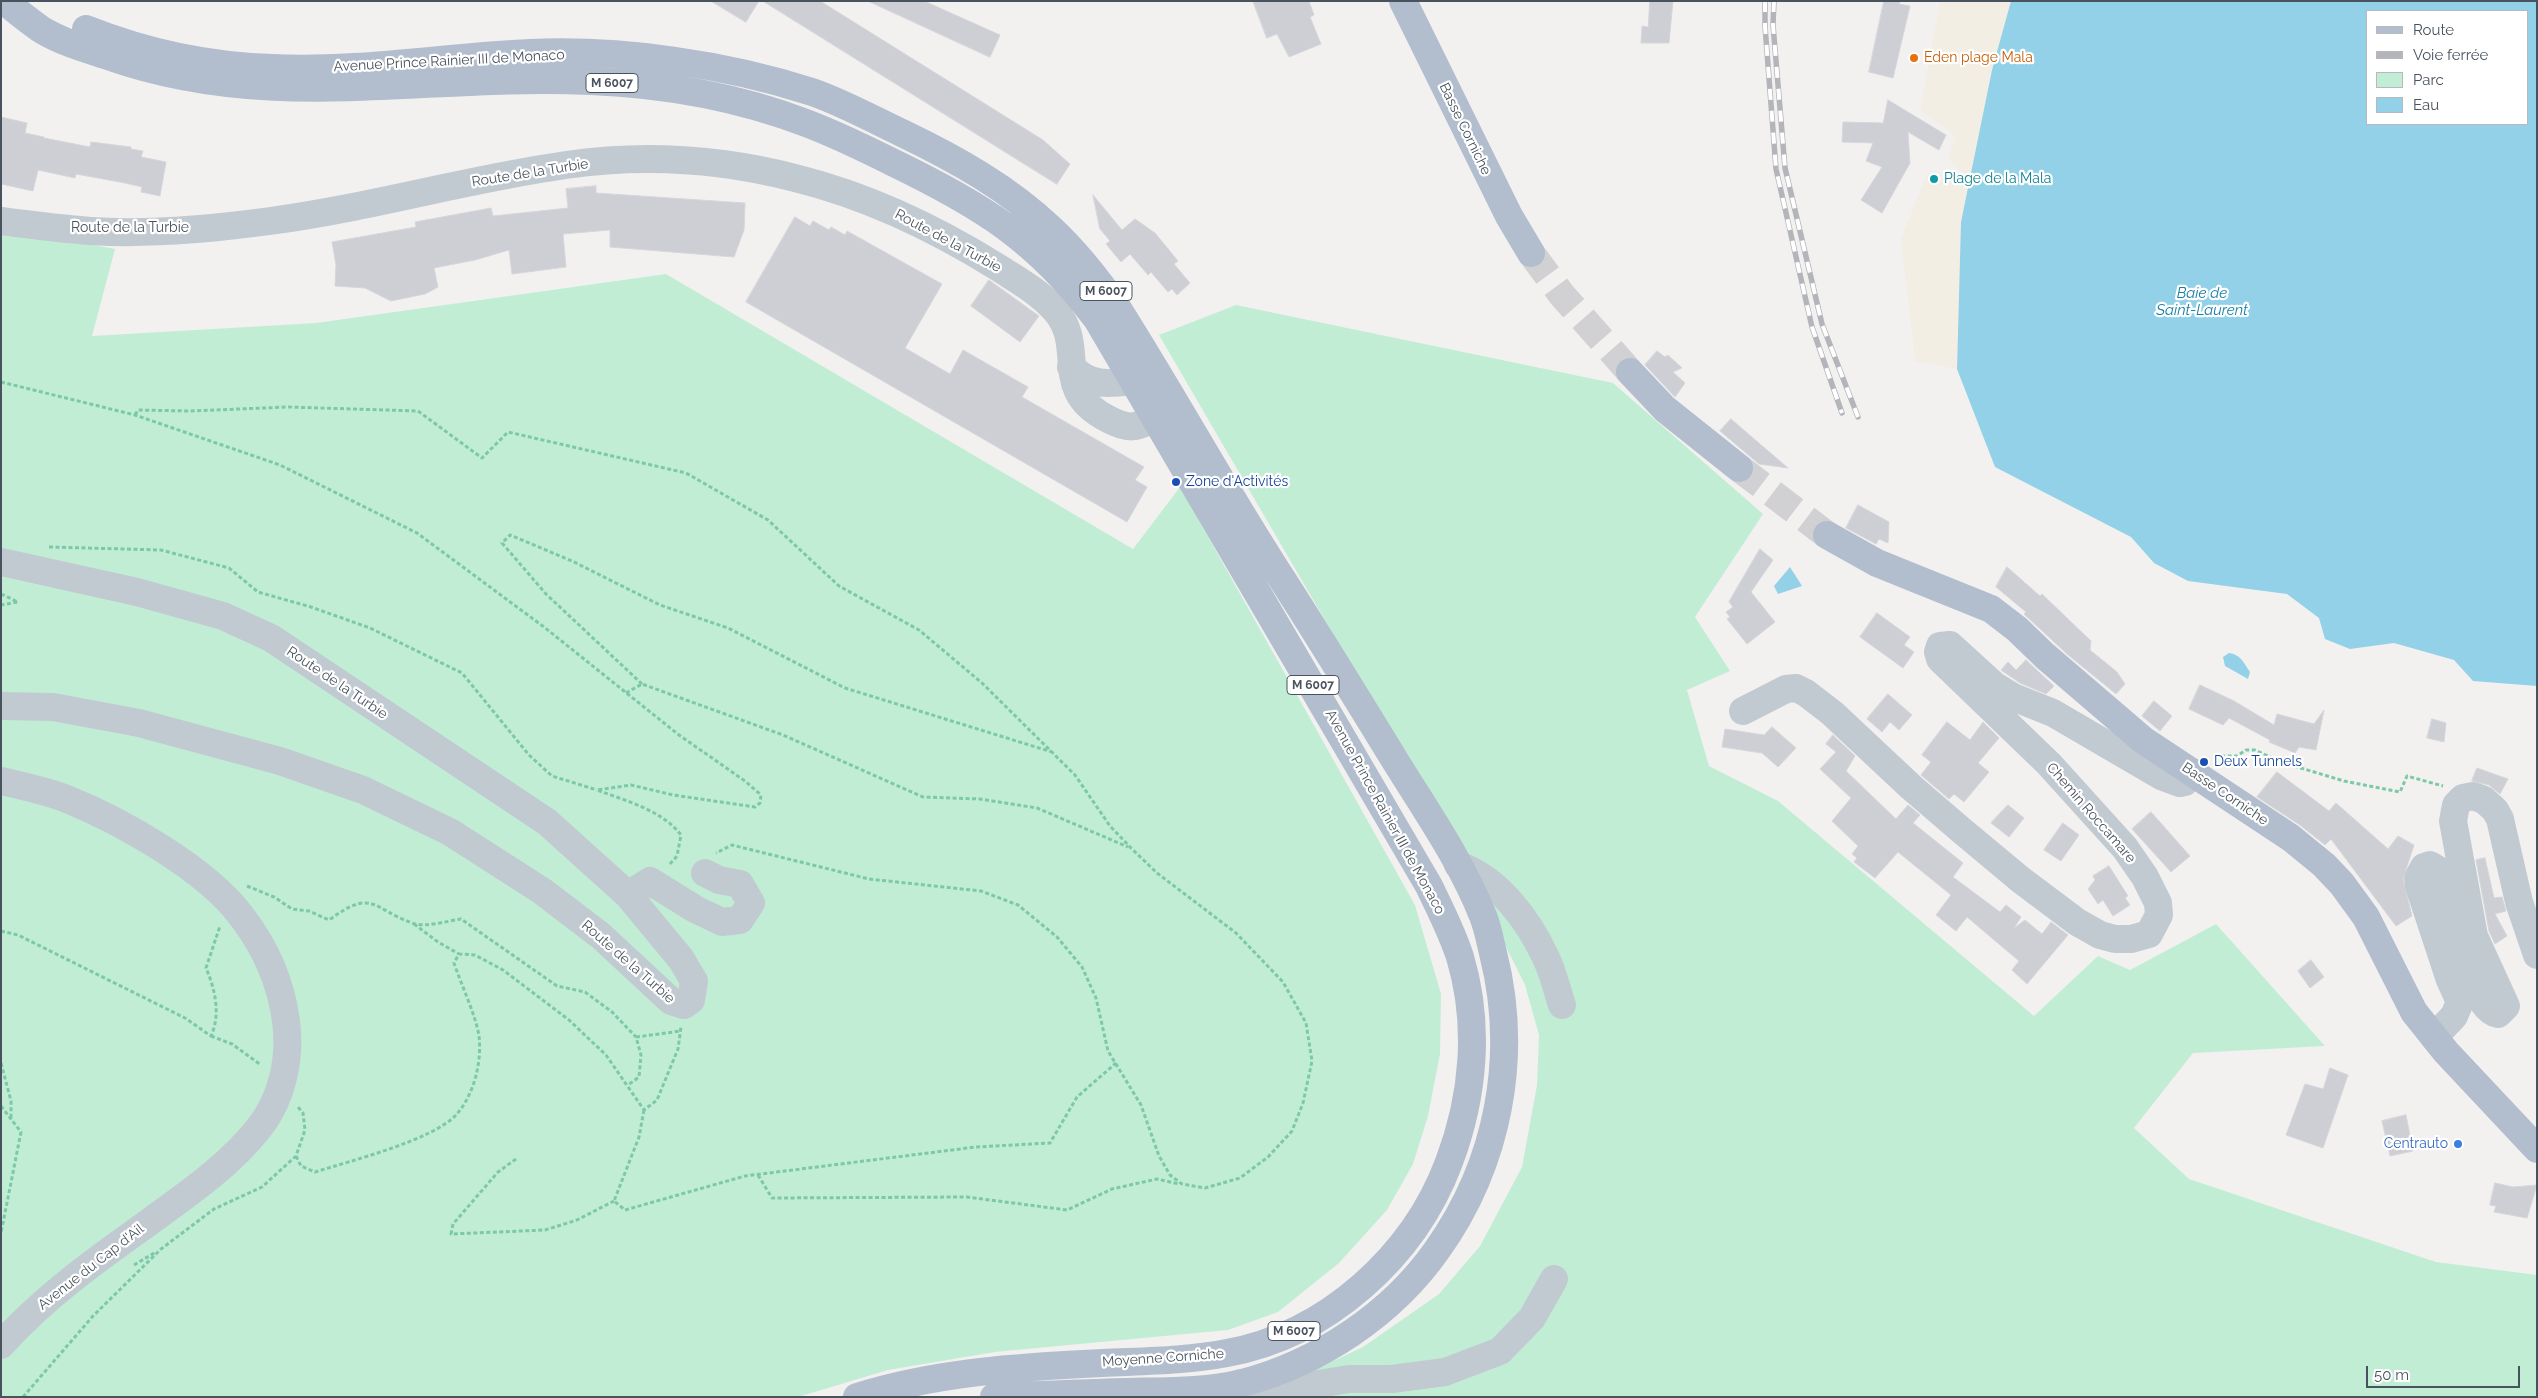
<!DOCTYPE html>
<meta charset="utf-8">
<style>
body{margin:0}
#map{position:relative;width:2538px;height:1398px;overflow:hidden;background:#f3f1f0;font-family:Raleway,sans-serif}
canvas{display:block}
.frame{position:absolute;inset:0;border:2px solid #49535d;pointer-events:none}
.legend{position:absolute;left:2366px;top:10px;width:162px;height:115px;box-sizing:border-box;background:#fff;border:1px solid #b6babe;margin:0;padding:6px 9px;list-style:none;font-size:15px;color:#49535d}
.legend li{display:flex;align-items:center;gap:10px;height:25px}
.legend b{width:25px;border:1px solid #b6babe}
.scale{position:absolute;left:2366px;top:1366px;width:154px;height:22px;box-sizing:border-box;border:2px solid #49535d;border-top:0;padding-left:6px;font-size:15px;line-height:18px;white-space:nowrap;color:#49535d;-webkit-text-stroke:4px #fff;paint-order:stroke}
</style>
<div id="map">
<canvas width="2538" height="1398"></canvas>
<div class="frame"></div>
<ul class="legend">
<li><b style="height:6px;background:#b2becd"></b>Route</li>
<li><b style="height:6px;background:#b3b5ba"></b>Voie ferrée</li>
<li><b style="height:14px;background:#c2edd5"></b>Parc</li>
<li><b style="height:14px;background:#92d1e7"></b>Eau</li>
</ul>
<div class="scale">50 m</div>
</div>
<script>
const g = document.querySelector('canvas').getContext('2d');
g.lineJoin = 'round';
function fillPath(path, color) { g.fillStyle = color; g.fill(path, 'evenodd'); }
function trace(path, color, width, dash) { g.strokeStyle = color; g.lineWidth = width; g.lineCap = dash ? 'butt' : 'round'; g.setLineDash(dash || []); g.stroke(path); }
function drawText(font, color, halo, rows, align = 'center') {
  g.font = font + ' Raleway,sans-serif'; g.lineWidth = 4.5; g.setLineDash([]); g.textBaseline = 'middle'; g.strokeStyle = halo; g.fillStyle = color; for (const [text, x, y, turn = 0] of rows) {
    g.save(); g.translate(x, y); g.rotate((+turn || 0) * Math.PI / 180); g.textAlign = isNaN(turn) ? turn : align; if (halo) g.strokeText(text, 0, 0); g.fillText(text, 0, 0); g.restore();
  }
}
const green = new Path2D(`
 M1,227L115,249L92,336L316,323L666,274L1133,549L1180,487L1415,905L1441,994L1440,1054L1428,1116L1413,1164L1387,1210L1339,1263L1278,1312L1228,1330L995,1352L888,1370L798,1397H1Z
 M1236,305L1613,383L1763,514L1695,617L1730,671L1687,690L1709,766L1778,801L2034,1016L2098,956L2130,970L2216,924L2325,1046L2193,1053L2134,1128L2189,1179L2436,1262L2537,1275V1397H1221L1267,1392L1363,1347L1439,1294L1480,1246L1522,1167L1537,1085L1539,1035L1525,985L1450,835L1159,335Z`);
const sand = new Path2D(`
 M1940,1H2011L1992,70L1961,222L1957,369L1915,361L1901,239L1927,174L1961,185L1964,173L1948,159L1955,136L1920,110Z`);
const water = new Path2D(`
 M2011,1H2537V686L2473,681L2454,660L2394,643L2350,649L2325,639L2319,618L2287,594L2188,581L2154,563L2131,537L1995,467L1957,369L1961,222L1992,70ZM2367,11H2527V124H2367Z
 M1790,567L1802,586L1778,594L1774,586Z
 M2229,653C2240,654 2244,663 2250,672L2248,679L2225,666L2223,657Z`);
const building = new Path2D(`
 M711,1H759L746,22Z
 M763,1H820L1043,140L1070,164L1057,184Z
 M868,1H924L1000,35L990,57Z
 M1253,1H1309L1314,15L1310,17L1321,44L1289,57L1277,34L1267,38Z
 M1650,1H1673L1669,43H1641L1642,26L1648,27Z
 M1884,1H1900L1899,4L1910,6L1893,78L1869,72Z
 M1888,100L1946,135L1939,150L1908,132L1910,163L1882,213L1861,200L1882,167L1866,161L1873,143L1842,142L1843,122L1883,123Z
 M1,117L27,123L25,133L44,137V138L90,147L91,142L131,147V149L143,151L141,157L166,162L160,196L141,192L142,187L125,183L76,174L75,178L38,170L33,191L1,184Z
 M596,186V193L745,203L744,230L734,257L610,247V230L563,234L566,267L512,274L509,250L475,260L434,268L438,287L425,294L391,301L365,288L335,286L336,265L332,242L416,227L415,222L491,208L493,216L568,208L566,189Z
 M1093,195L1122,230L1135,219L1155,233L1178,261L1174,264L1190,283L1177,295L1172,289L1168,292L1151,272L1148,275L1130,254L1121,262L1106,244L1110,241L1100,229Z
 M795,217L810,226L813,221L829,230L831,227L845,235L847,231L942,284L905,348L950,374L963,350L1028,387L1022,397L1144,467L1135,480L1147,487L1127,522L746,302Z
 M989,280L1039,316L1020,342L971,306Z
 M1657,351L1665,357L1668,355L1682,368L1673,372L1685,383L1675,397L1645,365Z
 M1731,419L1788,468L1759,464L1720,431Z
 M1858,505L1889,522L1888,543L1879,539L1876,544L1846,528Z
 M1760,549L1773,560L1751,592L1775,622L1747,644L1727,619L1730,617L1726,612L1733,607L1729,602Z
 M2007,567L2040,596L2042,594L2091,641L2090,650L2117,672L2125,684L2116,694L2067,654L2024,614L2026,612L1996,587Z
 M1877,613L1910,637L1904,645L1914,652L1903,668L1860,637Z
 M2026,660L2054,686L2046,694L2020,683L2001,670L2008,662L2016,670Z
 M2200,685L2234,701L2274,725L2277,714L2314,724L2324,710L2316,750L2299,747L2295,753L2269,742L2270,740L2229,718L2223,725L2189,709Z
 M1888,694L1912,715L1899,730L1890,722L1882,732L1867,719Z
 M2154,701L2172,716L2160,731L2142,716Z
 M2432,719L2446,723L2444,742L2427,738Z
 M1947,722L1970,740L1983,722L1999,738L1978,763L1989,772L1964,802L1954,794L1949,799L1921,775L1931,762L1922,755Z
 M1772,727L1796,748L1778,767L1762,753L1722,747L1725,729L1764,735Z
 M1833,735L1855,756L1846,771L1896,819L1908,805L1920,815L1913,823L1963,863L1953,877L2000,912L2006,905L2021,917L2014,928L2025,920L2042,934L2051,922L2068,935L2027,984L2012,970L2019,961L1967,917L1956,931L1936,915L1951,895L1898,852L1875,878L1854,862L1857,858L1852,854L1858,846L1832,821L1851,798L1820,769L1836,752L1826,744Z
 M2477,768L2508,779L2500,794L2489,785L2472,781Z
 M2277,772L2329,811L2336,803L2388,849L2398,836L2414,845L2403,879L2412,916L2396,926L2331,839L2325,845L2300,825L2257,797Z
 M2008,805L2024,818L2009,837L1991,823Z
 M2151,812L2190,856L2171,872L2132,829Z
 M2063,823L2079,835L2061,861L2044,850Z
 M2485,858L2494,898L2502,897L2506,911L2495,914L2507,936L2495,944L2489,931L2476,860Z
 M2109,866L2128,896L2125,898L2130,905L2113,916L2103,900L2098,904L2088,889L2095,880L2093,876Z
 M2311,960L2324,977L2310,988L2298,971Z
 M2330,1068L2348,1075L2323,1148L2286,1135L2305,1084L2323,1089Z
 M2406,1115L2413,1151L2390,1156L2382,1121Z
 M2495,1183L2513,1187L2537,1185L2527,1218L2494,1212L2496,1206L2490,1205Z`);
const majorTunnel = new Path2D(`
 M1531,253L1562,295L1630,372
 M1739,468L1827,535`);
const path = new Path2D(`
 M1,382L135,415L280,465L417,533L544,627L679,735L745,781L761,795L760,803L755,807L673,795L631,785L597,790C626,801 662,810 681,835L677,856L669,865
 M135,415L138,410L190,411L288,407L418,411L482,458L508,432L686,473L768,520L839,586L919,630L982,683L1075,775L1110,826L1131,848L1157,873L1236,933L1283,982L1306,1023L1312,1061L1303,1103L1292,1131L1268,1157L1240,1178L1205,1188L1182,1184L1170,1175L1159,1156L1141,1105L1108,1051L1096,998L1082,967L1057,937L1018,905L981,891L869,879L732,845L716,853
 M49,547L161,550L229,568L258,592L311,607L370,628L462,673L529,755L552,776L597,790
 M1,594L18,602L1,605
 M642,684L546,594L502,543L510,535L572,561L660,605L728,628L845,688L1052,752
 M626,693L642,684L783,735L923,797L980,799L1037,808L1128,847
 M2215,758L2219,756H2237L2246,750H2255L2281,762L2344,781L2400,792L2407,776L2443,786
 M247,886L274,897L292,909L309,911L329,920C373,888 371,908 412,923C425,928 447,921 461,919L557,986L585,992L612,1012L636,1037L641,1055L639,1077L628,1085
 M414,924L438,942L459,954
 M1,931L18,935L185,1018L211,1036C221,1014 215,989 206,968L220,926
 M211,1036L232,1044L261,1065
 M636,1037L681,1031
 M1,1063L11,1101V1119
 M1,1106L21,1132L1,1233
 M644,1110L639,1137L614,1201L625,1210L745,1176L976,1147L1050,1143L1077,1097L1116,1063
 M296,1156L301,1166L315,1172C350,1161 433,1140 456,1115C474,1095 482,1062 479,1036C476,1016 461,984 454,963L459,954L475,955L503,970L569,1020L606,1055L644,1110L657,1100L678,1049L681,1027
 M516,1159L498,1172L453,1224L451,1234L545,1230L577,1220L614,1201
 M758,1175L772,1198L967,1197L1067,1210L1112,1189L1157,1179L1179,1184
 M134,1265L156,1252
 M23,1397L93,1316L161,1249L214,1209L262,1187L296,1156L305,1130L303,1113L298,1107`);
const minor = new Path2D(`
 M1,221C31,225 61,229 91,231C150,235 211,229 270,221C369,208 467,179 566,165C642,154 721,159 795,178C868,196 935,228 999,268C1019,281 1039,292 1055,310C1088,347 1050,390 1108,419C1129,430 1135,428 1156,418L1157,397
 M1071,367C1091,387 1108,384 1134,381L1153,393
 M1,562L137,592L223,616L271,638L547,822L628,895L681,959L694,981L691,1000L684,1005L671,1001L601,936L542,891L450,832L363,790L280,761L139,723L53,707L1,706
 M1743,711L1786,689L1796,688L1806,693L1832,713L1911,787L1961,830L2021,880L2077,922L2100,935L2115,939H2131L2149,934L2159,915L2158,903L2145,877L2125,848L2049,764L1940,659L1938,652L1940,646L1950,645L1995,686L2013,697L2053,713L2161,776L2180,783L2185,782L2192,772
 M1,781C23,786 46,791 67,799C121,821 207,869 242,917C265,947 281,983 286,1021C291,1059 282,1100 258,1129C228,1167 186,1195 148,1223C96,1260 44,1297 1,1345
 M1458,865C1498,878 1529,921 1546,958C1553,972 1557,990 1562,1005
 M628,895L650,881L695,909L722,922L740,920L751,903L740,884L719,880L705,873
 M2434,1037L2454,1016L2460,1002L2450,980L2419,886L2418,878L2424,867L2430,865L2440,871C2450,898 2468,1009 2498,1014L2506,1006L2474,936L2453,821L2456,805L2463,798L2473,796L2484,800L2495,810L2500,819L2519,902L2537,955
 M1241,1383L1267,1388L1300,1387L1349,1379H1392L1445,1372L1500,1351L1532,1318L1554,1279`);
const major = new Path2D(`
 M4,1C17,11 29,21 42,30C62,42 86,49 108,56C272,114 424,73 591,81C663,84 738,97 806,123C835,134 864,148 892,162C981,205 1037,239 1097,319L1429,886C1440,909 1452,932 1460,957C1480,1024 1474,1096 1449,1162C1414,1256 1327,1335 1227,1353C1186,1361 1143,1361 1102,1363C1019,1367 937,1372 857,1397
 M1403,1L1509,216L1531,253
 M86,29C144,52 209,66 272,68C358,72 444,57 530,53C621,49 726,64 812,92C844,103 874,120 904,134C956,159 1008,188 1050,228C1076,252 1098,280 1118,309C1175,399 1226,493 1284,582C1323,643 1361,705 1399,767C1429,815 1462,863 1483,916C1488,928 1490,941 1493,953C1519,1055 1499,1163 1437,1250C1392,1314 1319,1363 1242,1383C1205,1392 1164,1391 1126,1392C1082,1393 1038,1395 994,1397
 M1630,372L1665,409L1739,468
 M1827,535L1877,563L1991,609L2017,629L2045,656L2143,740L2291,838L2324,865L2342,884L2366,917L2414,1012L2446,1052L2537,1149`);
const rail = new Path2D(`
 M1765,1V26L1776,169L1812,327L1842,413
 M1774,1L1773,25L1785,168L1822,324L1858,417`);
const markers = [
 [1914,58,5,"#e8710a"],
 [1934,179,5,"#0f9aa8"],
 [1176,482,5,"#1a4fb4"],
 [2204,762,5,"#1a4fb4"],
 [2458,1144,5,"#3f7fe0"]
];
const shields = [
 [612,83,52],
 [1106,291,52],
 [1313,685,52],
 [1294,1331,52]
];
const shieldNames = [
 ["M 6007",612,83],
 ["M 6007",1106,291],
 ["M 6007",1313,685],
 ["M 6007",1294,1331]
];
const foodNames = [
 ["Eden plage Mala",1924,58]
];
const streetNames = [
 ["Avenue Prince Rainier III de Monaco",449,61,-3],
 ["Basse Corniche",1465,129,64],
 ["Route de la Turbie",530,173,-9],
 ["Route de la Turbie",130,228],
 ["Route de la Turbie",948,241,28],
 ["Route de la Turbie",337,683,34],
 ["Basse Corniche",2225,794,34],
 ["Avenue Prince Rainier III de Monaco",1385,812,61],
 ["Chemin Roccamare",2091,813,49],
 ["Route de la Turbie",628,962,41],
 ["Avenue du Cap d'Ail",91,1267,-38],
 ["Moyenne Corniche",1163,1358,-4]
];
const cultureNames = [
 ["Plage de la Mala",1944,179]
];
const transitNames = [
 ["Zone d'Activités",1186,482],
 ["Deux Tunnels",2214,762]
];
const shopNames = [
 ["Centrauto",2448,1144]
];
const waterNames = [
 ["Baie de",2202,293],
 ["Saint-Laurent",2202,310]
];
fillPath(green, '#c2edd5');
fillPath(sand, '#f2eee3');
fillPath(water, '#92d1e7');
fillPath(building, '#cecfd4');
trace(building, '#d5d6db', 1);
trace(majorTunnel, '#d1d1d3', 28, [28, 14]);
trace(path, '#7cc9a7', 3, [4, 2.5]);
trace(minor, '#c2cad1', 28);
trace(major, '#b2becd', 28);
trace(rail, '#b3b5ba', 5.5);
trace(rail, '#fff', 4, [11]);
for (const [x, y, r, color] of markers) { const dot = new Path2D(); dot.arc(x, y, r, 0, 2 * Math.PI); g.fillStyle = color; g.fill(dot); trace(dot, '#fff', 2); }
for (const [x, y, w] of shields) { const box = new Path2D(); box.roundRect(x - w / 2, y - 9.5, w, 19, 4); g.fillStyle = '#fff'; g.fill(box); trace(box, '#49535d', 1); }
drawText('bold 12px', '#49535d', null, shieldNames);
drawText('14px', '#c56008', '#fff', foodNames, 'left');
drawText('14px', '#49535d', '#fff', streetNames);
drawText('14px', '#0d838f', '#fff', cultureNames, 'left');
drawText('14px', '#164399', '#fff', transitNames, 'left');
drawText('14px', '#366cbe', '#fff', shopNames, 'right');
drawText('italic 15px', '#157fa4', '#fff', waterNames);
</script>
